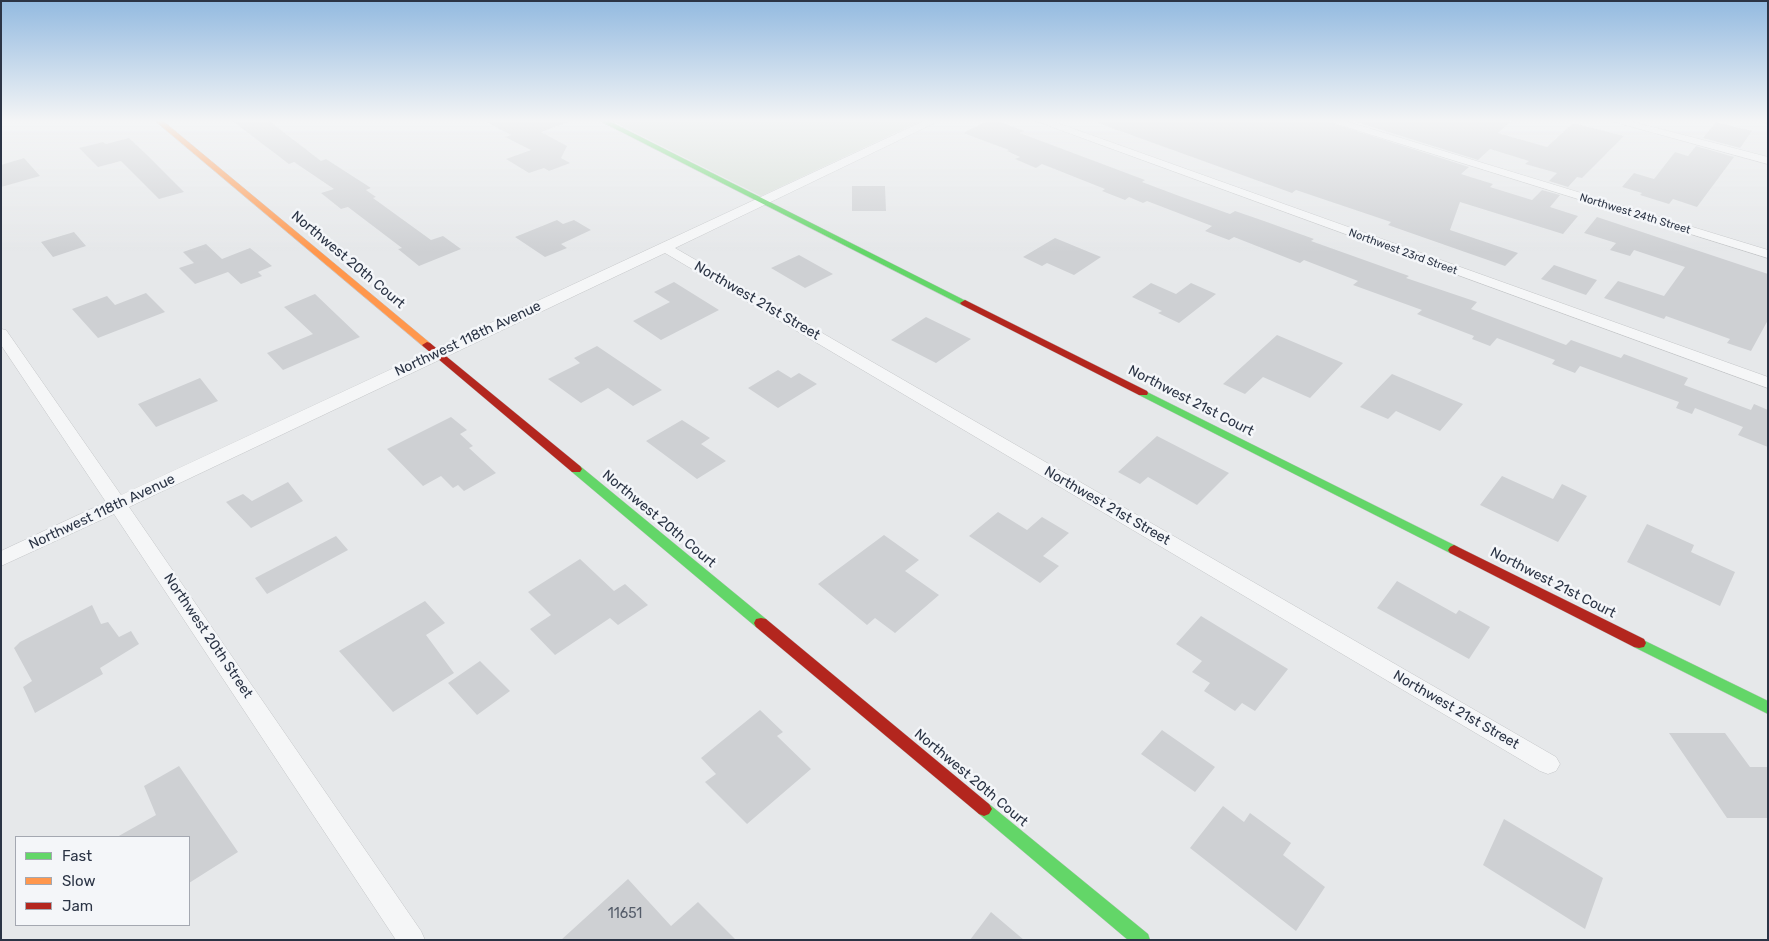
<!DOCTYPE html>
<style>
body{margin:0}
#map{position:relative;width:1769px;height:941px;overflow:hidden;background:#e6e8ea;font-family:Rubik,sans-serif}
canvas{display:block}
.frame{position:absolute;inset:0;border:2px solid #2b3445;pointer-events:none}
.legend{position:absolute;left:15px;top:836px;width:175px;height:90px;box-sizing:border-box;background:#f4f6f9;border:1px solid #a4a8b1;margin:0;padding:6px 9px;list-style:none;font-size:15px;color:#2b3445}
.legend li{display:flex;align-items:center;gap:10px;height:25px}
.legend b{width:25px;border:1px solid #a4a8b1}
</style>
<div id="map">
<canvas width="1769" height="941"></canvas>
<div class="frame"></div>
<ul class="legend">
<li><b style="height:6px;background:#63d668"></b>Fast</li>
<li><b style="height:6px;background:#ff974d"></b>Slow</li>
<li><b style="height:6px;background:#b3261e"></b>Jam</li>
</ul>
</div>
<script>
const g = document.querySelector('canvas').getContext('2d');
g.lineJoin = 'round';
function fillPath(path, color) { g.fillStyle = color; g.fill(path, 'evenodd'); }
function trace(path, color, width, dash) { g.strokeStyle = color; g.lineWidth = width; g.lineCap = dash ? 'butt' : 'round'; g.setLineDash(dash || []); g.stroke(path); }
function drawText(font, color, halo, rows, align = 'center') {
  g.font = font + ' Rubik,sans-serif'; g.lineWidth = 5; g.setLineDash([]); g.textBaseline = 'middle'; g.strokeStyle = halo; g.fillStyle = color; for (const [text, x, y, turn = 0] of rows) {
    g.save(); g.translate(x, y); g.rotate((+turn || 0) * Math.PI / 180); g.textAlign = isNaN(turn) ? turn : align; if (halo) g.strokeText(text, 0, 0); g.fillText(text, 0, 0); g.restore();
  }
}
const green = new Path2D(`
 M610,120H923L761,196Z`);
const canal = new Path2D(`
 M1758,120H1768V125Z`);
const building = new Path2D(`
 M231,120H268L321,161L326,159L371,188L366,190L376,197L373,198L431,240L443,236L461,249L419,266L398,249L402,248L348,207L341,209L321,193L334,189L294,162L289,164Z
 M483,120H567L568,122L541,132L567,146L561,158L570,163L549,171L544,168L529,173L506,159L531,150L505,137L511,135Z
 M989,120H995L1024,131L1020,133L1145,180L1142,182L1182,197L1230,214L1235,211L1264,221L1314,239L1311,241L1409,276L1406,278L1477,302L1471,309L1566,345L1571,340L1621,358L1624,354L1688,378L1684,385L1751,410L1754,404L1768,410V447L1738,435L1743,427L1695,408L1692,414L1676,408L1679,402L1580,366L1575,373L1552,364L1555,360L1497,338L1490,346L1472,339L1474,336L1417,314L1422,310L1353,285L1358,281L1304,260L1300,263L1234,237L1229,240L1205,231L1212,226L1147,201L1143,203L1129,197L1125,200L1102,191L1105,189L1042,164L1036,168L1015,159L1020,157L1007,151L1009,150L963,133Z
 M1098,120H1322L1469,167L1461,174L1493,184L1490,187L1532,200L1542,190L1560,195L1550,207L1578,216L1563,234L1460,202L1450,230L1518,253L1505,266L1388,225L1391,222L1296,190L1292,193L1098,123Z
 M1350,120H1512L1498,133L1547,147L1573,123L1624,136L1582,178L1577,177L1568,187L1549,181L1557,173L1525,164L1529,161L1490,149L1478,160Z
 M1716,122L1752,131L1740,148L1703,138Z
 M129,138L145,153L184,192L159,199L121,161L98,167L79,148L103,142L106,144Z
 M1696,146L1734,157L1697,207L1673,199L1669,204L1640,195L1642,193L1622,187L1634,173L1654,179L1675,152L1688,156Z
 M24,158L40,176L1,187V165Z
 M852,186H885L886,211H852Z
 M1597,217L1768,274V320L1751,351L1727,343L1730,339L1666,316L1664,319L1604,298L1618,281L1664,296L1685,267L1634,250L1630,256L1610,250L1616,243L1584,233Z
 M557,220L563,224L574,220L591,230L561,244L567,248L545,257L515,237Z
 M74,232L86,246L53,257L41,242Z
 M1055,238L1101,257L1074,275L1047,263L1042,266L1023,257Z
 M206,244L222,259L250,248L272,266L258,272L262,276L241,284L228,272L195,284L179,268L194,263L183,252Z
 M799,255L833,274L805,288L771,268Z
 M1554,265L1597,280L1586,295L1541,279Z
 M674,282L719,310L661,340L633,321L670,302L654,292Z
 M1151,283L1176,294L1191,283L1216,294L1179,323L1158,313L1162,311L1132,297Z
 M146,293L165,312L98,338L72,309L107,296L115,305Z
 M315,294L360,337L283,370L267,353L313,334L284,307Z
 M926,317L971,339L936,363L891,340Z
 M1277,335L1343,363L1310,398L1263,377L1245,394L1223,384Z
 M597,346L662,390L633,406L608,388L581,403L548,379L580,363L574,358Z
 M778,370L791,378L799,373L817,384L778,408L748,388Z
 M1392,374L1463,404L1440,431L1396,411L1388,419L1360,407Z
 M200,378L218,401L156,427L138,404Z
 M451,417L467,430L460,434L473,446L469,448L496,473L464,491L458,485L453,488L441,476L423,486L387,449Z
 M682,420L710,438L701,444L726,461L697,479L646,441Z
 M1157,436L1229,473L1197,505L1148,477L1140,484L1118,472Z
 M1502,476L1553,499L1562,484L1587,496L1558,542L1480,505Z
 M288,482L303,501L251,528L226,502L243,494L252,501Z
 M998,512L1027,530L1042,517L1069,533L1043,556L1059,566L1040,583L969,536Z
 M1647,524L1694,545L1691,552L1735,572L1720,606L1627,562Z
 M884,535L919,560L905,571L939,595L895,633L875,618L867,625L818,584Z
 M336,536L348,550L267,594L255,578Z
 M580,559L614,591L625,584L648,605L618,625L610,618L555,655L530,629L551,615L528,592Z
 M1397,581L1456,614L1459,610L1490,627L1469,659L1377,608Z
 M425,601L445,623L426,635L454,673L393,712L339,651Z
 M92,605L101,624L108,622L119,637L131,631L139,644L100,668L103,674L35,713L23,687L32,681L14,648L20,642Z
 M1201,616L1288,669L1255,711L1242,703L1235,711L1204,691L1210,683L1192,672L1202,661L1176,644Z
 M480,661L510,691L477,715L448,683Z
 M760,710L783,732L777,736L811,769L747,824L705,782L716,774L701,758Z
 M1162,730L1215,767L1195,792L1141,754Z
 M1669,733H1725L1750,767H1768V818H1727Z
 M179,766L238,852L189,883V837H117L156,815L144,786Z
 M1223,806L1244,822L1250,813L1291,843L1283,855L1325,887L1296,931L1190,848Z
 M1504,819L1603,878L1585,929L1483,865Z
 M628,879L671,926L698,902L736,940H561Z
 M991,912L1024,940H970Z`);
const street = new Path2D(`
 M926,120H941L675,248L1556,757L1560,764L1556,771L1548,774L1540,771L665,253L129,507L421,931L425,940H396L114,514L1,566V551L106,502L1,345V329L6,330L121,495Z
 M1033,120H1049L1768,377V388Z
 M1324,120H1342L1768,250V258Z
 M1607,120H1626L1768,157V164Z`);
const fast = new Path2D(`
 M598,120H607L970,303L968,305H962Z
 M1143,390L1458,547L1460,550L1458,553H1450L1139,395L1138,393Z
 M576,465L580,466L766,619L768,623L766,627L761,628L756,627L572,472L570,469L572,466Z
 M1639,638L1768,701V714L1634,647L1632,643L1634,639Z
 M984,802L989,804L1148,934L1150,940H1128L979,814L976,809L979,804Z`);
const slow = new Path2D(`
 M154,120H162L430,343L432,345L430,347H424Z`);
const jam = new Path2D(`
 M965,300L1147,391L1148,393L1147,395H1139L962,305L960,303Z
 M427,342L430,343L580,466L582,469L580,472H572L424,347L422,345Z
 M1454,545L1644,639L1646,643L1644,647L1639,648L1634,647L1450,553L1448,550L1450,547Z
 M761,618L766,619L989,804L992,809L989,814L984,816L979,814L756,627L754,623L756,619Z`);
const farStreetnames = [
 ["Northwest 24th Street",1635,214,17],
 ["Northwest 23rd Street",1403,252,20]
];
const streetNames = [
 ["Northwest 20th Court",348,260,40],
 ["Northwest 21st Street",757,301,30],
 ["Northwest 118th Avenue",468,339,-25],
 ["Northwest 21st Court",1191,401,27],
 ["Northwest 21st Street",1107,506,30],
 ["Northwest 118th Avenue",102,512,-25],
 ["Northwest 20th Court",659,519,40],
 ["Northwest 21st Court",1553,583,27],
 ["Northwest 20th Street",208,636,56],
 ["Northwest 21st Street",1456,710,30],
 ["Northwest 20th Court",971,778,40]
];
const nearNumbernames = [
 ["11651",625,914]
];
fillPath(green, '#d6ded6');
fillPath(canal, '#b4c4d5');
fillPath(building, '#ced0d3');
trace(street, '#c4c6c8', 1);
trace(fast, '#c4c6c8', 1);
trace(slow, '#c4c6c8', 1);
trace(jam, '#c4c6c8', 1);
fillPath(street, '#f5f6f7');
fillPath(fast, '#63d668');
fillPath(slow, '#ff974d');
fillPath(jam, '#b3261e');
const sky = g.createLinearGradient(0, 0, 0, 252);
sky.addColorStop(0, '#93bae0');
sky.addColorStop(0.48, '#f4f5f6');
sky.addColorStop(1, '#f4f5f600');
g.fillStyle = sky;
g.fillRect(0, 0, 1769, 252);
drawText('11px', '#2b3445', '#f4f6f9', farStreetnames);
drawText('14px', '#2b3445', '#f4f6f9', streetNames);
drawText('14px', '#545c69', null, nearNumbernames);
</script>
